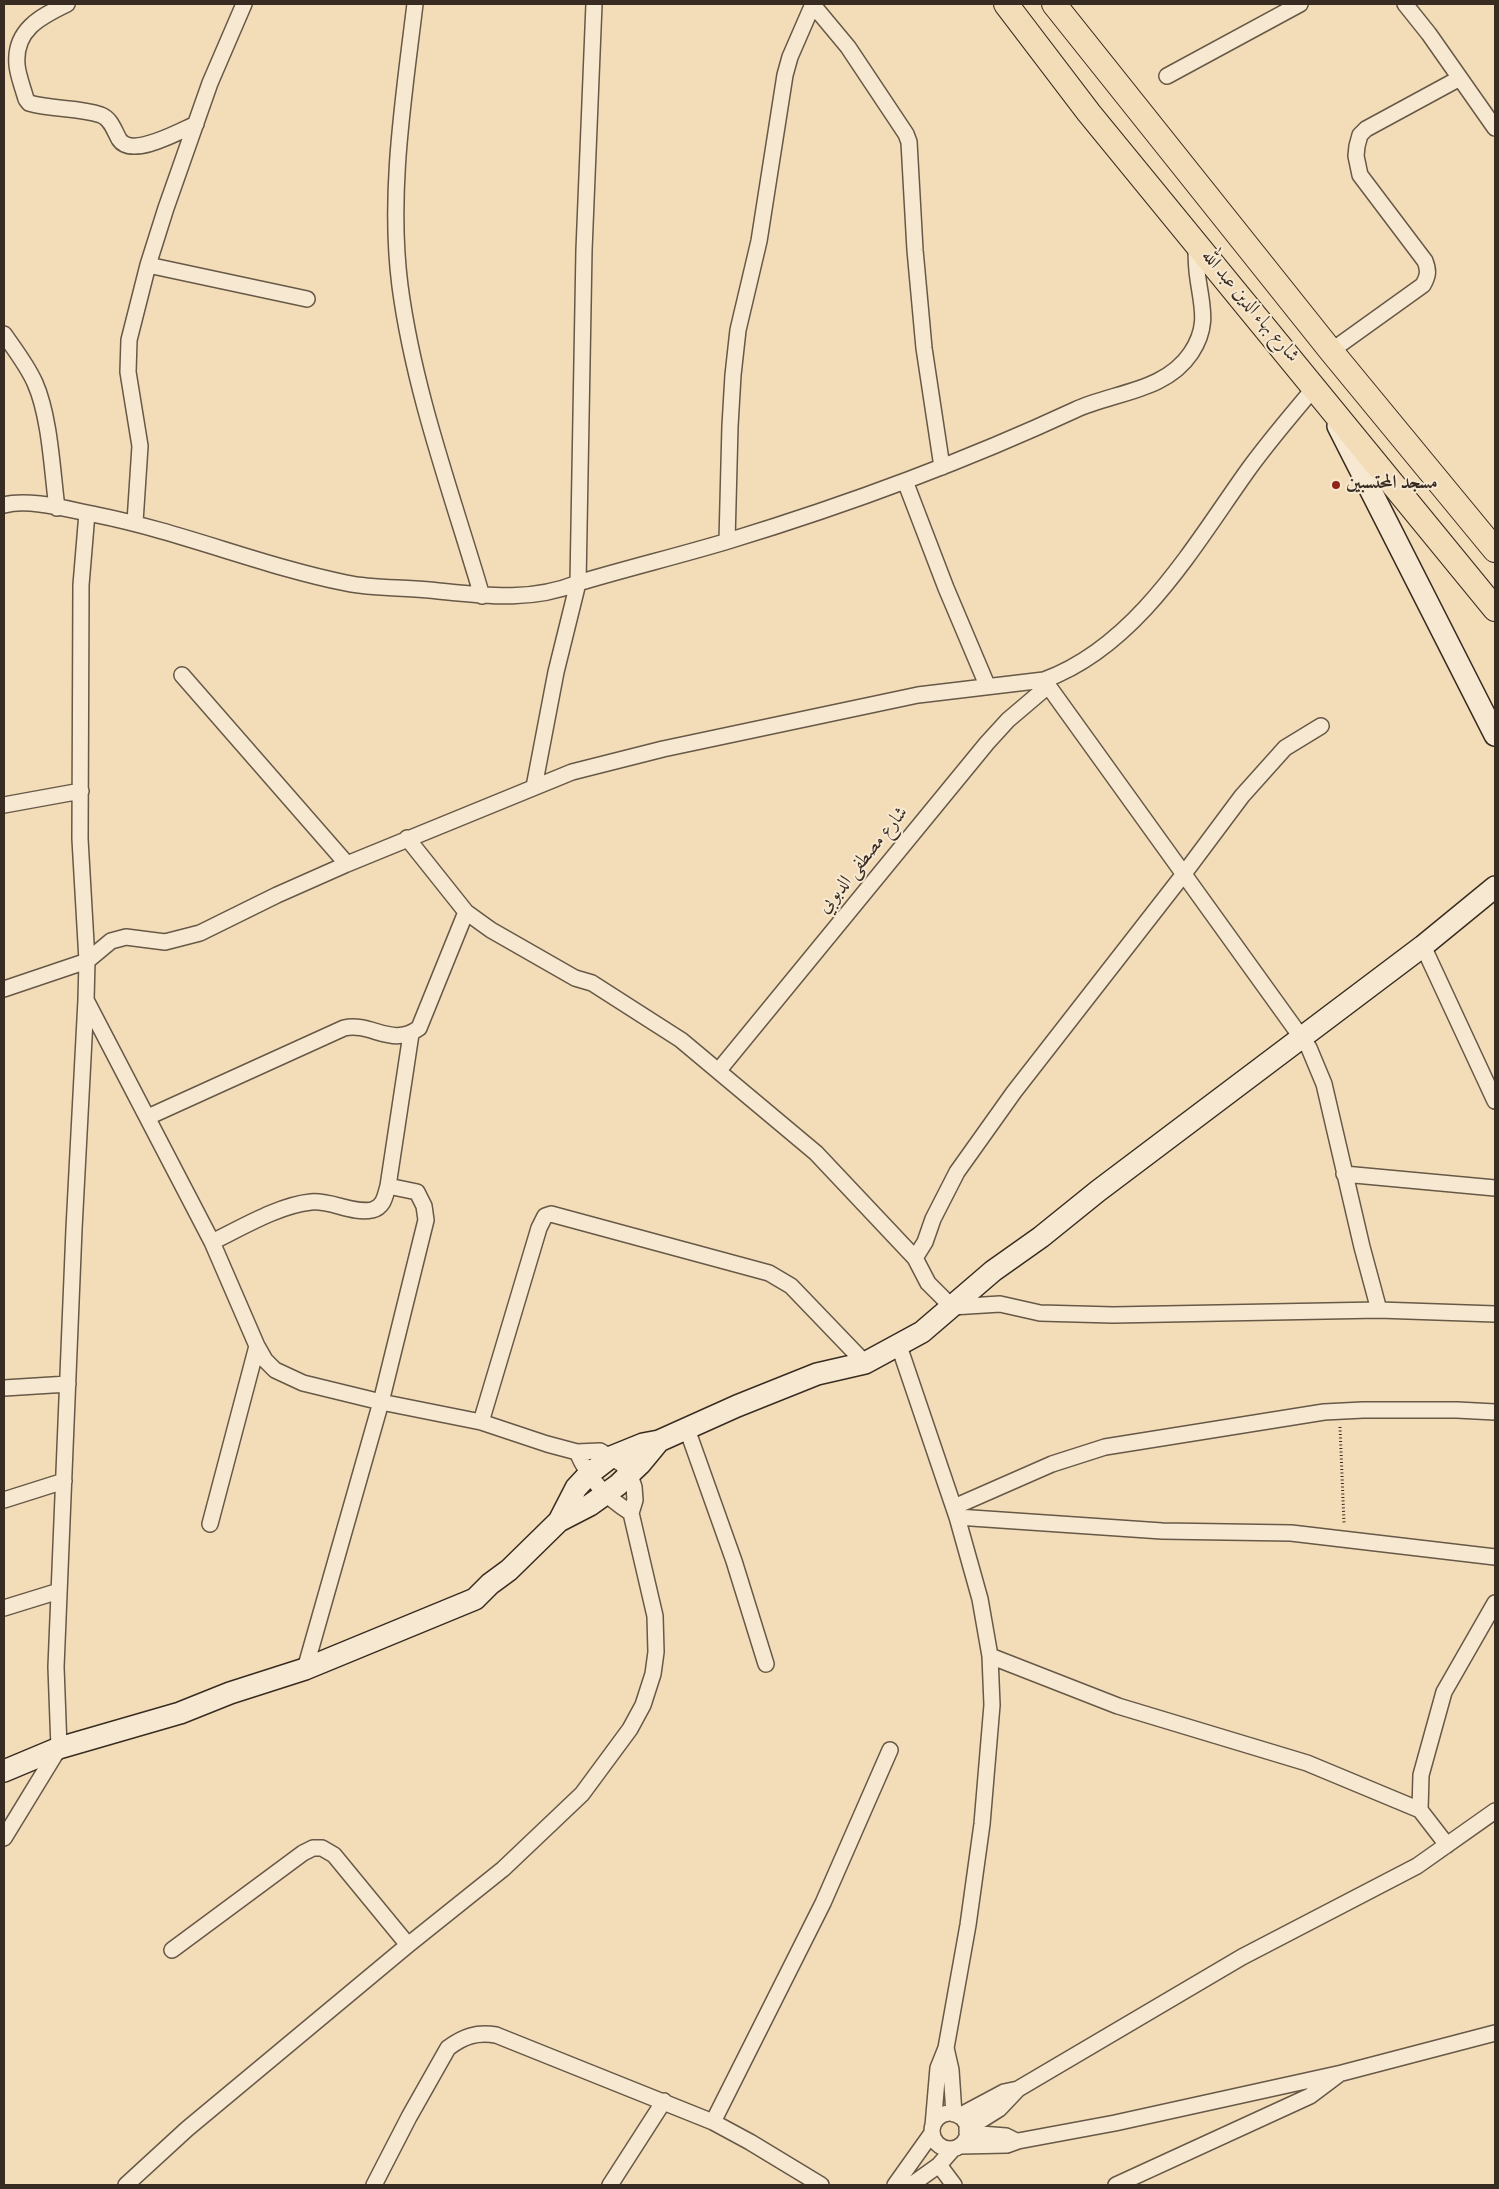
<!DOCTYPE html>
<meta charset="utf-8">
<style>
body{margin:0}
#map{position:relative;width:1499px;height:2189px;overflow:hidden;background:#f3ddb8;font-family:Vollkorn,serif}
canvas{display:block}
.frame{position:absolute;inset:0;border:5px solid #382b21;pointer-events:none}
</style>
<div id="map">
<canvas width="1499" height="2189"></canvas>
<div class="frame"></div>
</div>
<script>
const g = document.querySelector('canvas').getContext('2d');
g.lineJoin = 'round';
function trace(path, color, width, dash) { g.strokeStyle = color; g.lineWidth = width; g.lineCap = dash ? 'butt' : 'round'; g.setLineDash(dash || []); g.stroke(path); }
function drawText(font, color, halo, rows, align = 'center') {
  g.font = font + ' Vollkorn,Amiri,serif'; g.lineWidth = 4; g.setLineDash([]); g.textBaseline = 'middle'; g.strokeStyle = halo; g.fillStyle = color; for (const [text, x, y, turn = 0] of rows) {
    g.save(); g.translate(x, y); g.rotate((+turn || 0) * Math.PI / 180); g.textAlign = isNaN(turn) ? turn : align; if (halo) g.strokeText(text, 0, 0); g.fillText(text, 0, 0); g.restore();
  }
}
const path = new Path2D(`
 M1340,1427L1344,1523`);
const street = new Path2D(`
 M67,4C40,17 14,30 17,65C18,76 23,88 26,99L29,103C53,110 78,107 101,115C111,119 114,130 119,139C131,159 180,131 196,124
 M415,4C404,96 388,193 400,286C414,392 452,494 482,596
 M1405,4L1429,34L1495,128
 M813,5L848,47L906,134L909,142L915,250L924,348L942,467
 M1167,76L1300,4
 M148,265L307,299
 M4,334C15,350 27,365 35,383C50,417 52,470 57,508
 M1331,351L1423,285C1428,276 1429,271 1425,261L1360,175L1356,156L1357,146L1360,135L1366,129L1460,78
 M905,481L946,588L987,685
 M4,505C30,498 70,510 97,515C182,532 262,566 346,583C374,589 401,587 429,590C481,595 528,603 578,583C628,568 678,556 728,541C846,505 963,462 1075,410C1113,392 1165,392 1191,353C1209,326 1202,307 1198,279C1196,267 1196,255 1196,244
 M135,522L140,446L128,372L129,340L148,265L166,208L210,83L244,4
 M727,541L730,426L733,375L738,330L759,241L785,75L790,57L813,4
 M182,675L347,864
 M1044,680L1309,1048L1324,1084L1362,1247L1379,1310
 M534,787L556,672L578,583L584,250L594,4
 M4,805L81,791
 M407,838L466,912L491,930L575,978L592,983L681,1040L816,1153L915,1258L928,1283L952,1307L1000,1304L1040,1313L1113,1315L1379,1310L1495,1314
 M1423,946L1495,1101
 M4,989L87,961L111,941L126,937L165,942L200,933L277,895L347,864L572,772L663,749L918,695L1044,680C1137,646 1193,547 1248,470C1269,441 1292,414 1315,387
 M86,1000L212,1242L257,1346L265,1360L275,1370L303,1383L381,1402L481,1422L547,1444L577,1452L600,1451L622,1464L630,1475L634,1487L635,1500L631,1513L655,1616L656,1652L653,1674L643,1705L630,1729L582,1794L503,1869L408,1945L187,2129L126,2185
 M719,1070L987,743L1008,720L1048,686
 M148,1117L344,1028C372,1022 392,1048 419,1028L466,912
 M1344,1174L1495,1188
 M212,1242C241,1228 279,1205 311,1202C331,1200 352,1214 372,1210C384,1207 385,1196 388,1186L411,1034
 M915,1258L925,1242L933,1219L957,1172L1014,1092L1183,875L1242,796L1285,748L1321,726
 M899,1346L957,1517L980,1599L990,1656L992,1705L982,1824L968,1925L946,2048L938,2068L933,2126
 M4,1388L68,1384
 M481,1422L539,1228L545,1216L551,1214L769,1273L791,1286L865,1363
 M687,1429L734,1561L766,1664
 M577,1452C589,1480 606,1497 631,1513
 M4,1500L64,1481
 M954,1507L1052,1464L1105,1447L1324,1412L1363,1410H1457L1495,1412
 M957,1517L1162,1531L1291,1533L1495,1557
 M210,1524L257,1346
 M4,1608L59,1591
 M990,1656L1118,1706L1307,1763L1420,1810
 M305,1669L381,1402L426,1220L424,1206L417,1192L388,1186
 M4,1838L59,1748L56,1667L74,1229L86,1000L87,961L80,839L81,585L87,513
 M1447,1845L1420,1810L1421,1775L1444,1692L1495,1603
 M172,1950L303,1853L313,1848H322L334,1855L408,1945
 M946,2048L951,2070L954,2114
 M932 2131a18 18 0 1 1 36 0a18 18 0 1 1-36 0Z
 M959,2116L1004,2092L1018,2089L1242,1957L1417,1866L1495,1811
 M713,2122L823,1903L890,1750
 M967,2129L999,2109L1018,2089
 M967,2133L1006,2136L1014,2140
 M960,2146L1007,2145L1018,2141L1115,2123L1342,2073L1495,2033
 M939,2165L954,2185
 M374,2185L409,2117L448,2048C464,2036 477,2032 496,2035L713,2122L750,2142L821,2185
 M610,2185L664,2101
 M895,2185L932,2133
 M911,2185L939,2165L953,2149
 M1116,2185L1310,2096L1338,2075`);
const secondary = new Path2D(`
 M1338,426L1495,735
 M559,1521L576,1488L589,1474L611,1457L643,1444L659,1441L737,1406L817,1374L865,1363L922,1332L993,1271L1041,1237L1098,1191L1423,946L1495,887
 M4,1771L59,1748L180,1713L230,1693L305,1669L475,1599L490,1584L509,1570L559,1521L590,1505L618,1485L640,1464L659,1441`);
const primary = new Path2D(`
 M1006,4L1089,113L1495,609
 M1054,4L1331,351L1495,550`);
const markers = [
 [1336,485,5,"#8f2418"]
];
const streetNames = [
 ["شارع بهاء الدين عبد الله",1249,307,50],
 ["شارع مصطفى الدبوبي",864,861,-51]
];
const poiNames = [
 ["مسجد المحتسبين",1346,485]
];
trace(street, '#675847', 18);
trace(secondary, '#382b21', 24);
trace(primary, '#382b21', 26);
trace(path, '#382b21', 3, [1, 2.5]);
trace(street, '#f7e9d1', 15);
trace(secondary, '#f7e9d1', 21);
trace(primary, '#f3ddb8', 24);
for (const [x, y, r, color] of markers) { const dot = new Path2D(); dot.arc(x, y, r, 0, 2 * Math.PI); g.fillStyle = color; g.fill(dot); trace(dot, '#f7e9d1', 2); }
drawText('19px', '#382b21', '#f7e9d1', streetNames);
drawText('bold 19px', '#382b21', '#f7e9d1', poiNames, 'left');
</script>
